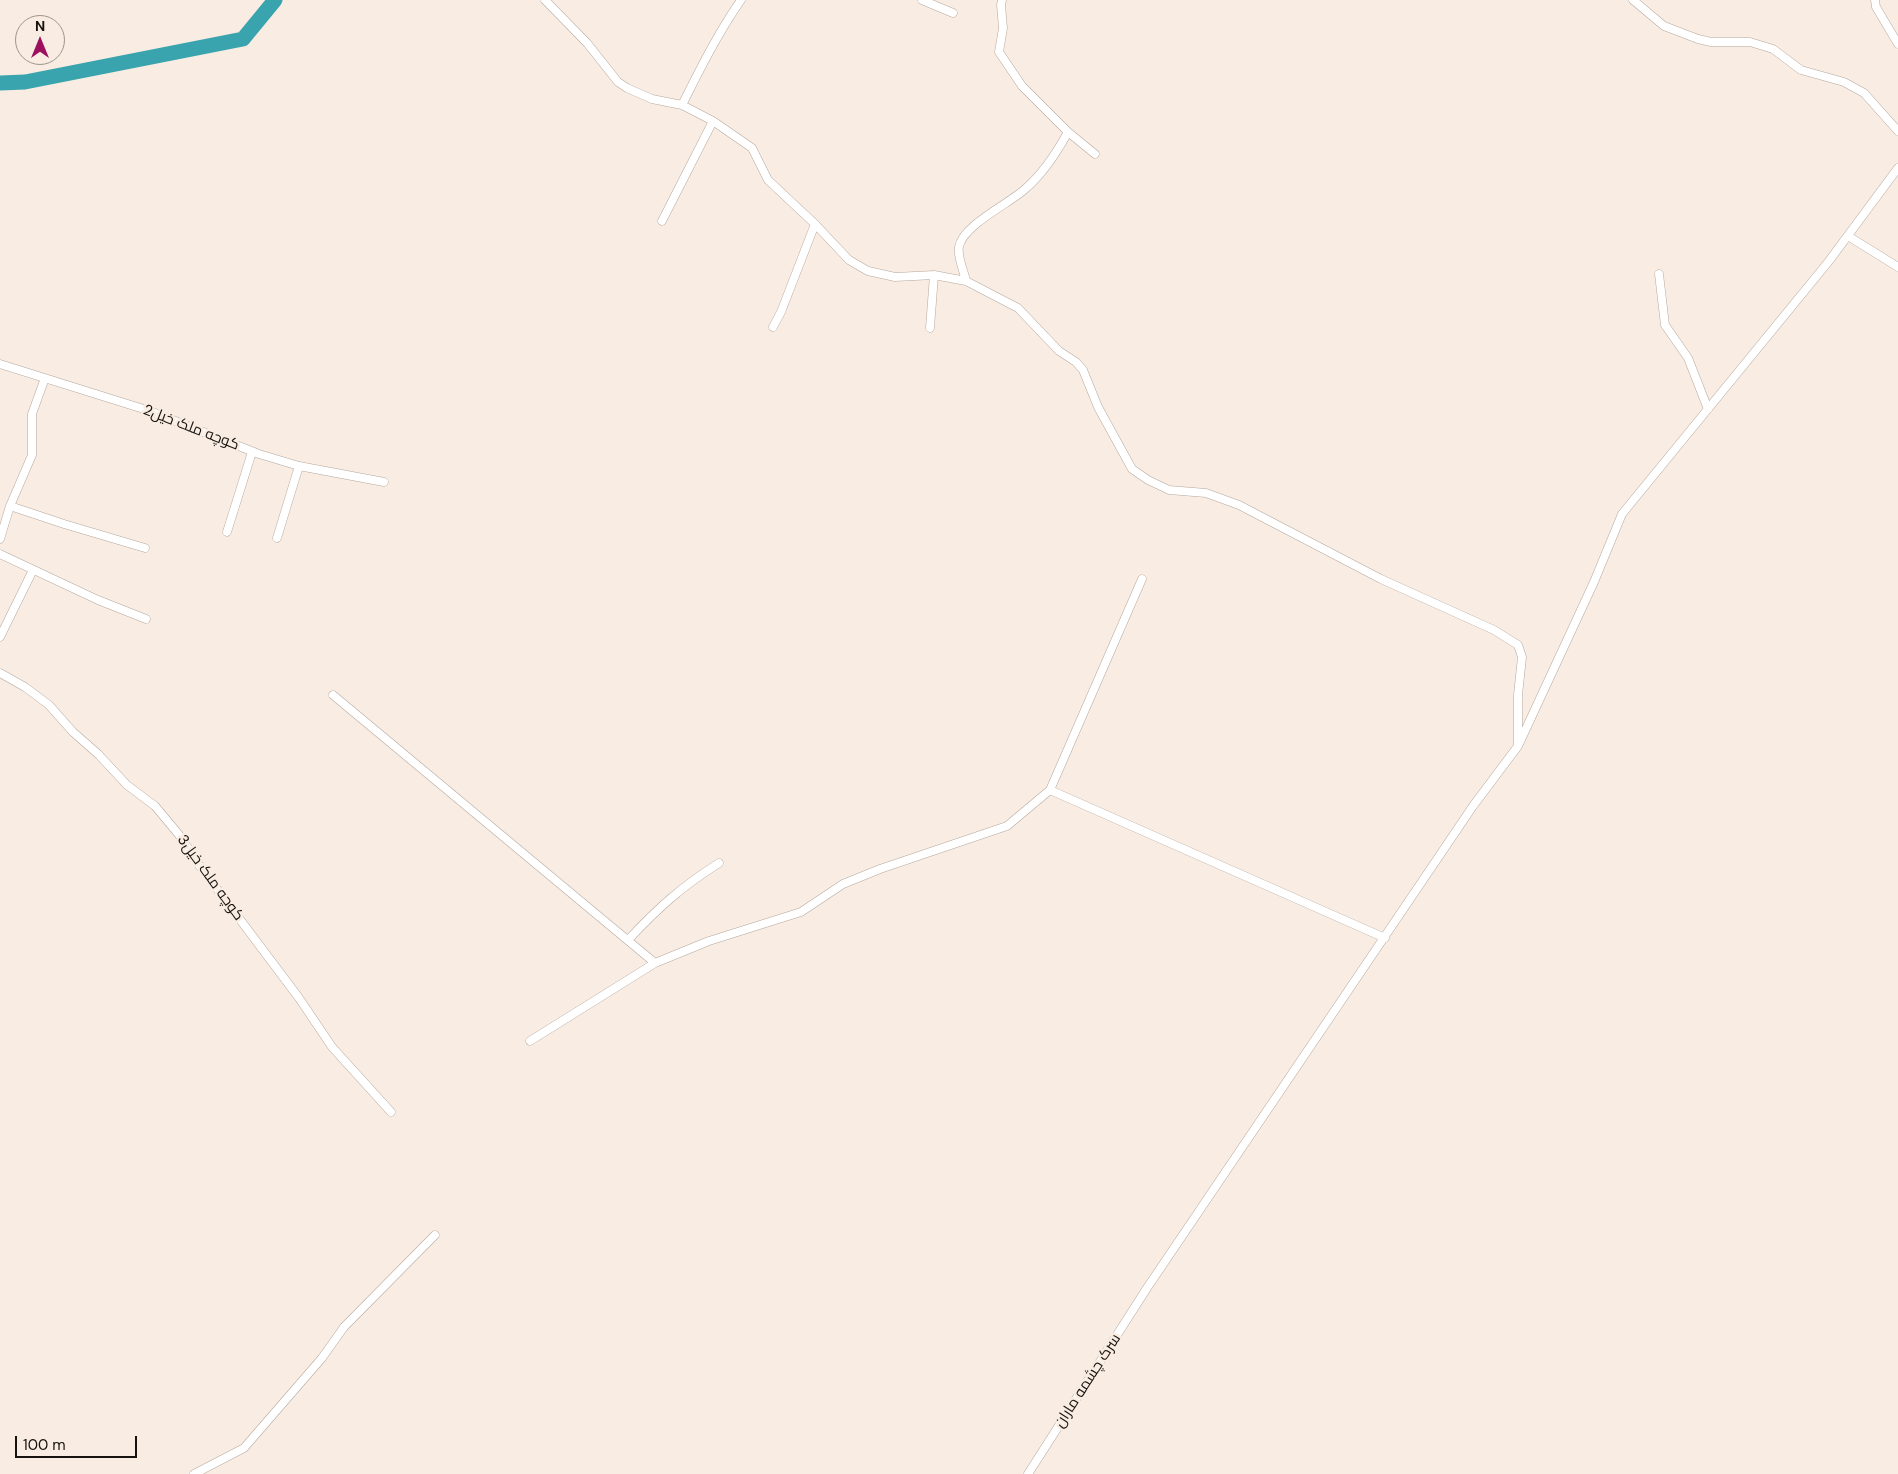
<!DOCTYPE html>
<meta charset="utf-8">
<style>
body{margin:0}
#map{position:relative;width:1898px;height:1474px;overflow:hidden;background:#f9ece2;font-family:"DM Sans",sans-serif}
canvas{display:block}
.north{position:absolute;left:15px;top:15px;width:50px;height:50px;box-sizing:border-box;background:#f9ece2;border:1px solid #9e958d;border-radius:50%;rotate:0deg;font-size:14px;font-weight:700;line-height:20px;text-align:center;color:#16120e}
.north::after{content:'';display:block;margin:auto;width:18px;height:22px;background:#9d105d;clip-path:polygon(50% 0,100% 100%,50% 72%,0 100%)}
.scale{position:absolute;left:15px;top:1436px;width:122px;height:22px;box-sizing:border-box;border:2px solid #16120e;border-top:0;padding-left:6px;font-size:15px;line-height:18px;white-space:nowrap;color:#16120e;-webkit-text-stroke:4px #f9ece2;paint-order:stroke}
</style>
<div id="map">
<canvas width="1898" height="1474"></canvas>
<div class="north">N</div>
<div class="scale">100 m</div>
</div>
<script>
const g = document.querySelector('canvas').getContext('2d');
g.lineJoin = 'round';
function trace(path, color, width, dash) { g.strokeStyle = color; g.lineWidth = width; g.lineCap = dash ? 'butt' : 'round'; g.setLineDash(dash || []); g.stroke(path); }
function drawText(font, color, halo, rows, align = 'center') {
  g.font = font + ' "DM Sans",Cairo,sans-serif'; g.lineWidth = 5; g.setLineDash([]); g.textBaseline = 'middle'; g.strokeStyle = halo; g.fillStyle = color; for (const [text, x, y, turn = 0] of rows) {
    g.save(); g.translate(x, y); g.rotate((+turn || 0) * Math.PI / 180); g.textAlign = isNaN(turn) ? turn : align; if (halo) g.strokeText(text, 0, 0); g.fillText(text, 0, 0); g.restore();
  }
}
const river = new Path2D(`
 M0,83L25,82L243,39L275,0`);
const minor = new Path2D(`
 M545,0L587,43L618,82L627,88L652,99L682,105L713,121L752,148L768,180L815,224L849,260L868,271L895,277L934,275L966,281L1018,308L1059,351L1076,362L1083,370L1098,407L1132,469L1148,480L1169,490L1206,493L1239,505L1381,579L1494,630L1518,645L1522,657L1518,695V744
 M922,0L953,13
 M1002,0L1001,5L1003,28L999,52L1022,86L1068,132L1095,154
 M1633,0L1664,26L1698,39L1711,42H1750L1773,49L1801,70L1844,82L1864,93L1898,131
 M1875,0L1876,7L1898,44
 M682,105C700,69 718,33 741,0
 M662,221L713,121
 M1848,236L1898,267
 M1659,274L1665,325L1688,358L1708,409
 M966,281C964,271 957,257 959,247C962,226 1008,204 1024,190C1043,174 1056,154 1068,132
 M773,327L781,312L815,224
 M930,328L934,275
 M0,364L150,411L259,454L299,466L384,482
 M10,506L64,524L145,548
 M227,532L252,452
 M277,538L299,466
 M0,539L10,506L32,455V414L45,378
 M0,554L98,600L146,619
 M0,637L33,570
 M0,673L25,687L49,705L73,732L98,754L127,785L155,806L180,836L196,861L299,998L332,1047L391,1112
 M333,695L655,963
 M1050,790L1385,938
 M628,940C658,908 681,887 719,863
 M530,1041L655,963L709,941L801,912L843,884L880,869L1007,826L1050,790L1142,579
 M194,1474L244,1448L322,1358L344,1327L435,1235
 M1028,1474L1147,1288L1473,806L1518,746L1594,582L1622,514L1829,261L1898,168`);
const streetNames = [
 ["کوچه ملک خیل2",191,428,21],
 ["کوچه ملک خیل3",210,878,54],
 ["سرک چشمه ماران",1088,1381,-57]
];
trace(river, '#39a4ad', 15);
trace(minor, '#b4a89f', 9);
trace(minor, '#fff', 8);
drawText('15px', '#16120e', '#f9ece2', streetNames);
</script>
